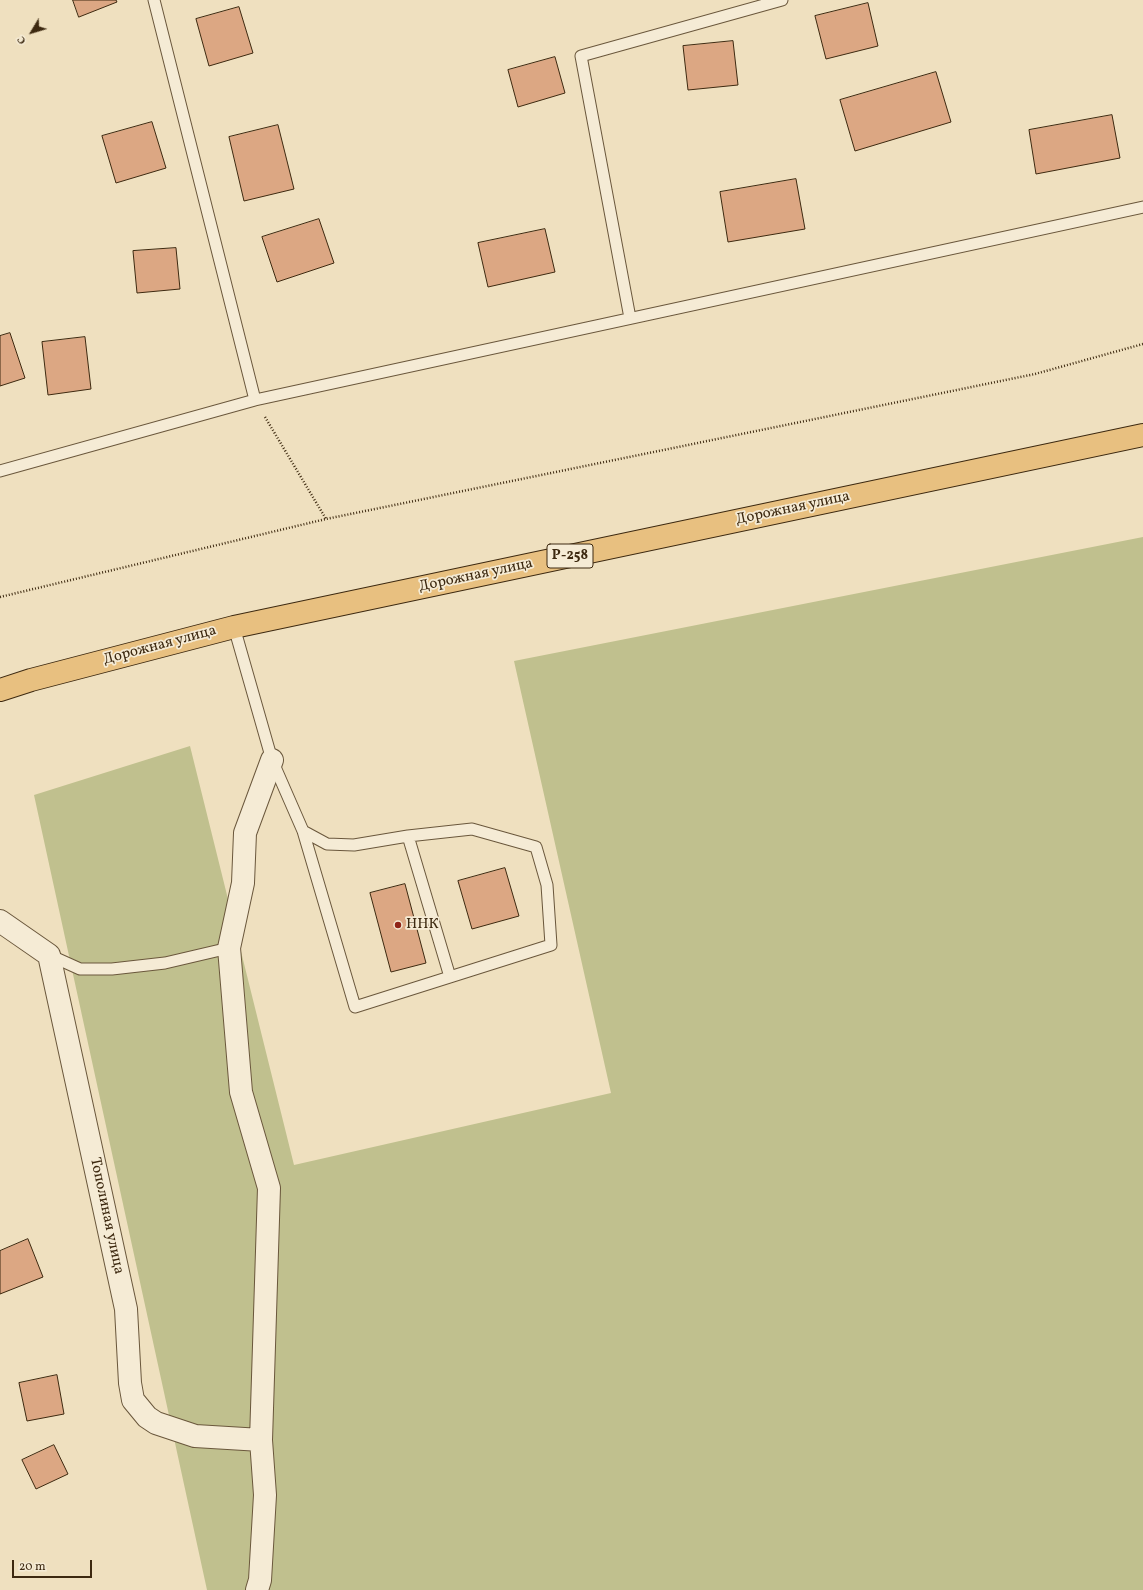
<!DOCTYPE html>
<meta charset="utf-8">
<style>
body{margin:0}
#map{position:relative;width:1143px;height:1590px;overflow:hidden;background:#efe0bf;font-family:Vollkorn,serif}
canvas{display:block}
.north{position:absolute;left:12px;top:12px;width:40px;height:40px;-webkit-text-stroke:3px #f5ebd5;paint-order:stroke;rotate:232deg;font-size:11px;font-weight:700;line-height:16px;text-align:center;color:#3d2910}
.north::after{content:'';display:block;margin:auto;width:14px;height:18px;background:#3d2910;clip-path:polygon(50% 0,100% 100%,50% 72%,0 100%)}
.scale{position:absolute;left:12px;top:1560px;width:80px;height:18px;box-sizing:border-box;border:2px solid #3d2910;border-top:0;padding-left:5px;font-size:12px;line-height:14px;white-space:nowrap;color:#3d2910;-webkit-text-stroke:3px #f5ebd5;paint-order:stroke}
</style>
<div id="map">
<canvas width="1143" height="1590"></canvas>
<div class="north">С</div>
<div class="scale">20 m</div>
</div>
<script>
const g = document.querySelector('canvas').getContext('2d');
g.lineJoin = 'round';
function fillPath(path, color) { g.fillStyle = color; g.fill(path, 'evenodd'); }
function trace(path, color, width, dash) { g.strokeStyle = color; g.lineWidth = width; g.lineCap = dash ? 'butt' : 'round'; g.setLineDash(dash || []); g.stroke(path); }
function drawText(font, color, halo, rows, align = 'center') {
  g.font = font + ' Vollkorn,serif'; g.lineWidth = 3.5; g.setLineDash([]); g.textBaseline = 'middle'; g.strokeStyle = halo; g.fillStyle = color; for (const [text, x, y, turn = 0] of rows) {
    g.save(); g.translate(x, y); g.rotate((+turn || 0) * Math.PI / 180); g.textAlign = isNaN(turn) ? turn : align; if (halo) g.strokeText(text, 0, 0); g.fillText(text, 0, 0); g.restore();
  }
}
const green = new Path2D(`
 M1143,537V1590H207L34,795L190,746L294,1165L611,1093L514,661Z`);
const building = new Path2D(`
 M73,0H116L117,2L79,17Z
 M868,3L878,46L826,59L815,16Z
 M239,7L253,53L209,66L196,19Z
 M733,41L738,85L688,90L683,46Z
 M555,57L565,93L518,107L508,70Z
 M936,72L951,122L855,151L840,100Z
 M1112,115L1120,158L1036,174L1029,130Z
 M152,122L166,168L116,183L102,136Z
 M278,125L294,189L244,201L229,137Z
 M796,179L805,229L728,242L720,192Z
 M319,219L334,263L277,282L262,237Z
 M545,229L555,272L488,287L478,243Z
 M176,248L180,289L137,293L133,251Z
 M10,333L25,378L0,386V336Z
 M85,337L91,389L48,395L42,342Z
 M505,868L519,916L472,929L458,881Z
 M405,884L426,963L391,972L370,893Z
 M28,1239L43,1277L0,1294V1251Z
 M57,1375L64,1414L27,1421L19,1383Z
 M54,1445L68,1474L36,1489L22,1460Z`);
const path = new Path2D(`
 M265,417L326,519
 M0,597L326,519L1035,374L1143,344`);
const lane = new Path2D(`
 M154,0L255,400
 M630,318L581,56L782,0
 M0,471L255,400L1143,207
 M234,627L272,760L303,831L355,1007L551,945L547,885L536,847L472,829L408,836L354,845L327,844L303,831
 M408,836L450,977
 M49,955L80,969H112L165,963L229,948`);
const street = new Path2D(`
 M0,921L49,955L126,1309L130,1383L133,1400L147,1417L156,1423L195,1436L261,1440
 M257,1590L260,1580L265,1495L261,1440L269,1188L241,1092L229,948L243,883L245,833L272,760`);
const highway = new Path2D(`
 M0,690L31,680L234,627L1143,435`);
const markers = [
 [398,925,4,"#8f2418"]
];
const shields = [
 [570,556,46]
];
const shieldNames = [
 ["Р-258",570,556]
];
const streetNames = [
 ["Дорожная улица",793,509,-12],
 ["Дорожная улица",476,576,-12],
 ["Дорожная улица",160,646,-15],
 ["Тополиная улица",106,1216,78]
];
const poiNames = [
 ["ННК",406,925]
];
fillPath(green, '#c0c08e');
fillPath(building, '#dca783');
trace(building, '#3d2910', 1);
trace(lane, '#6a573c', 13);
trace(street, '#6a573c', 24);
trace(highway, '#3d2910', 24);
trace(path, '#3d2910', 2.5, [1, 2]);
trace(lane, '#f5ebd5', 11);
trace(street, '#f5ebd5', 22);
trace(highway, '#e8c080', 22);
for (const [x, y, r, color] of markers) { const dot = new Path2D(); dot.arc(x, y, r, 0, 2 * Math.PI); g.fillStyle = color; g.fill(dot); trace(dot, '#f5ebd5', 1.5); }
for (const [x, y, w] of shields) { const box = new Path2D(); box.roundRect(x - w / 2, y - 12, w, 24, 3); g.fillStyle = '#f5ebd5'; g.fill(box); trace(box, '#3d2910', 1); }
drawText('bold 14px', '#3d2910', null, shieldNames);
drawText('15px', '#3d2910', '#f5ebd5', streetNames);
drawText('15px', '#3d2910', '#f5ebd5', poiNames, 'left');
</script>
